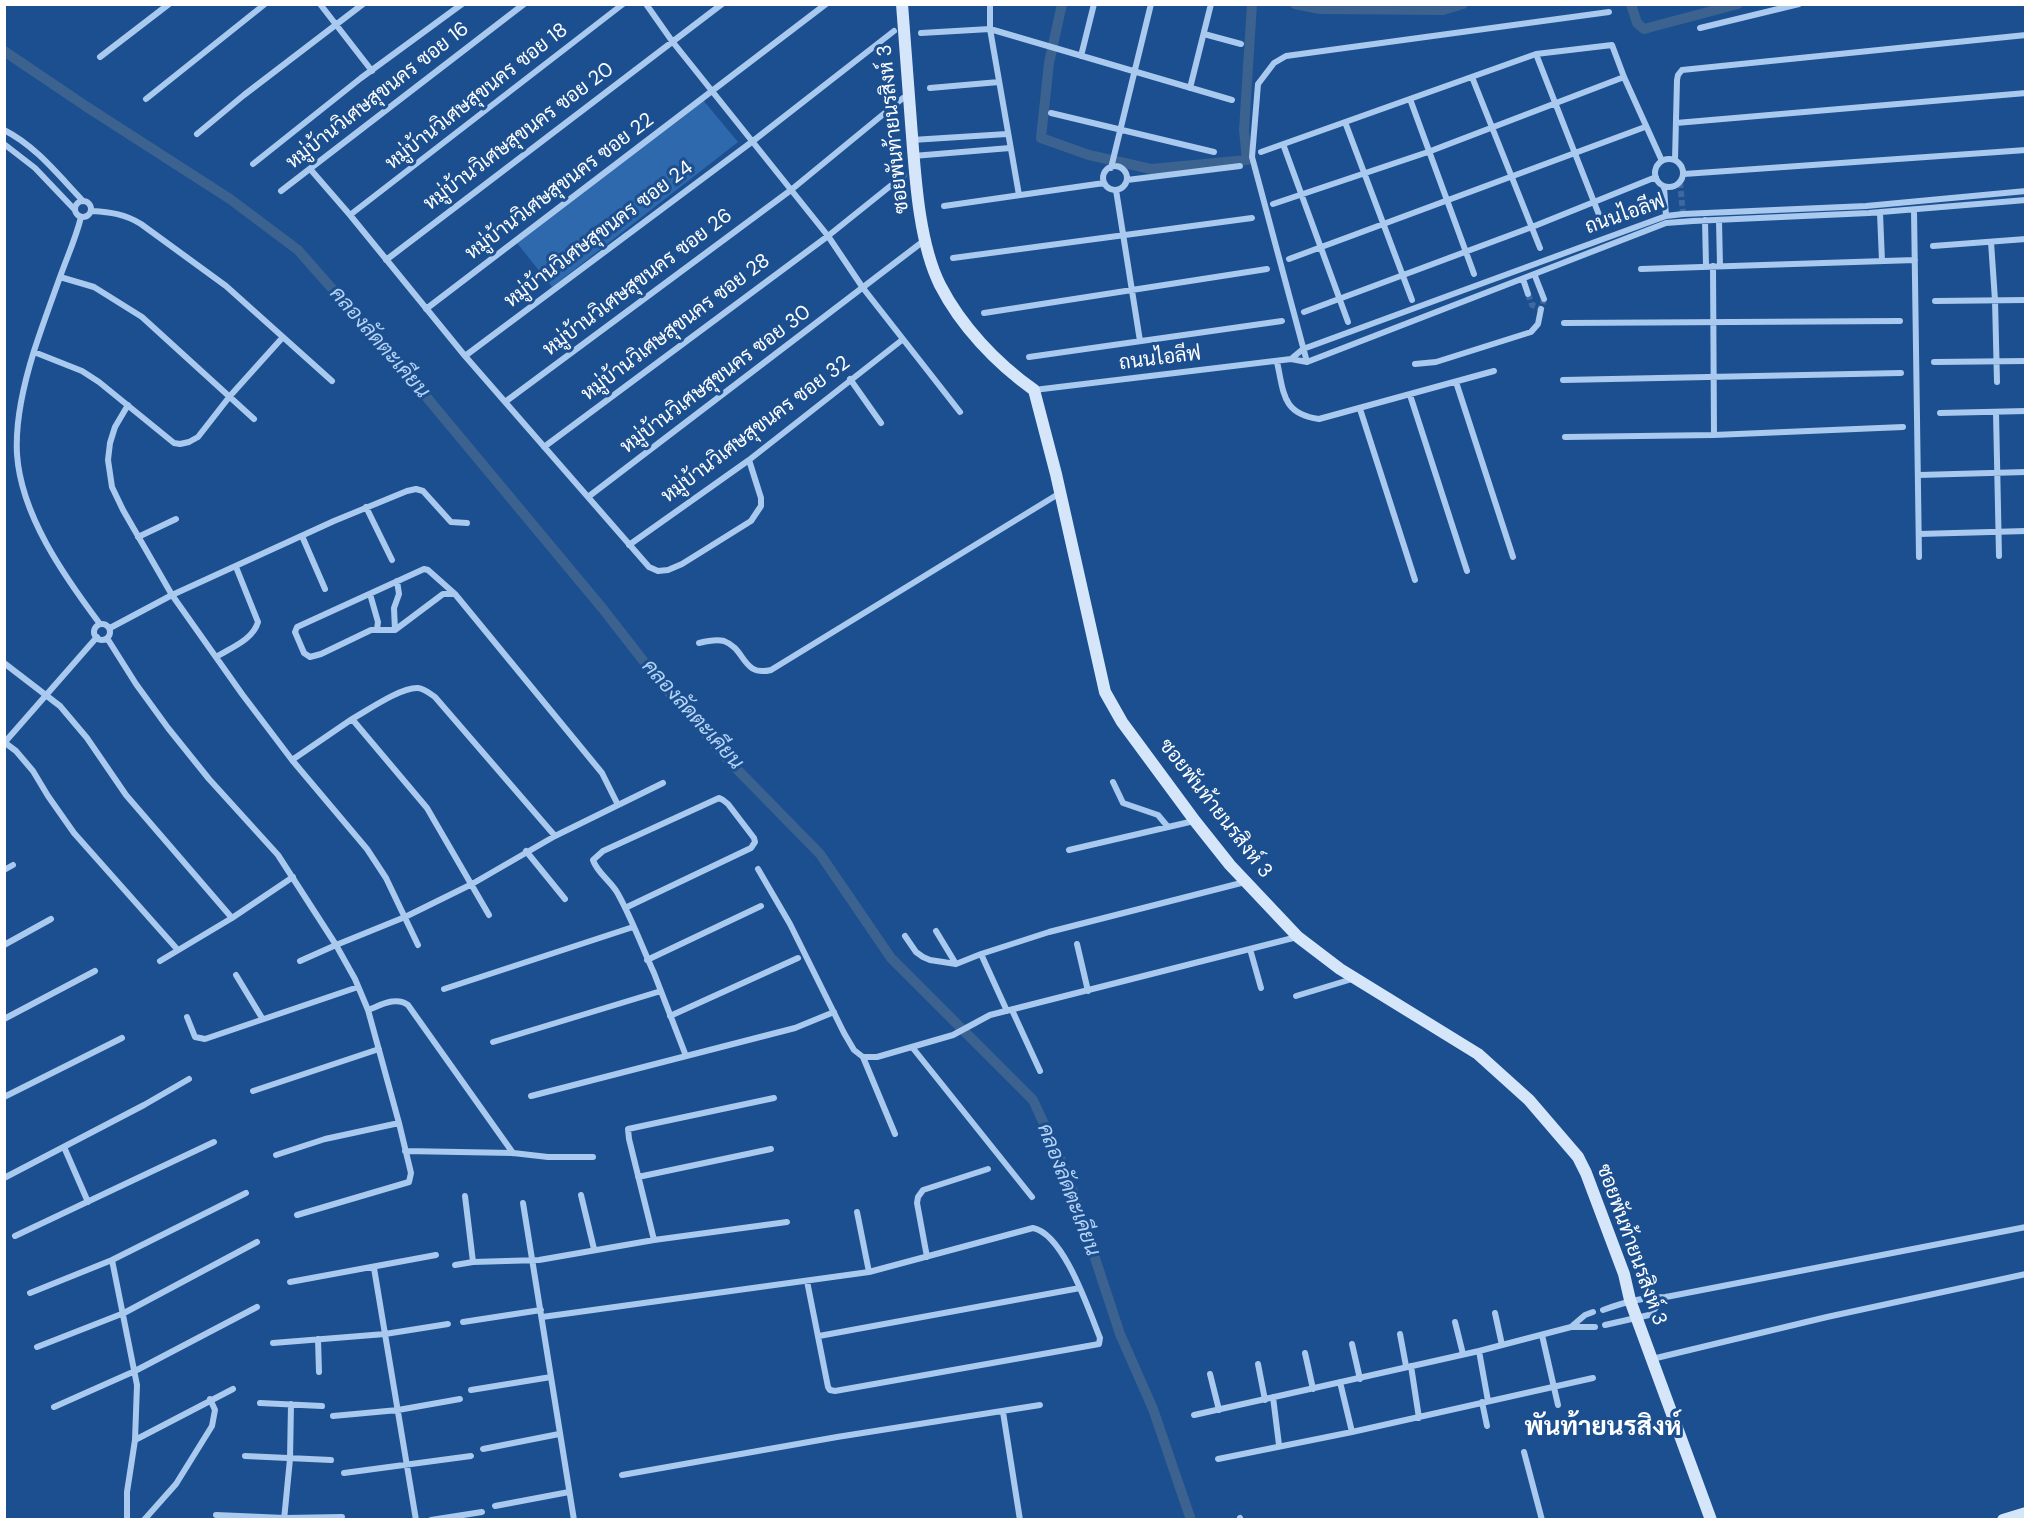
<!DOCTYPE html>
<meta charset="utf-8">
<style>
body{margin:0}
#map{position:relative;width:2030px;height:1524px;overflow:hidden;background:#1b4f8f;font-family:"DM Sans",sans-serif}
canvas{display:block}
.frame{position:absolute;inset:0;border:6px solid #fff;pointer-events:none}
</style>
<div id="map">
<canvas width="2030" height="1524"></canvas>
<div class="frame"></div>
</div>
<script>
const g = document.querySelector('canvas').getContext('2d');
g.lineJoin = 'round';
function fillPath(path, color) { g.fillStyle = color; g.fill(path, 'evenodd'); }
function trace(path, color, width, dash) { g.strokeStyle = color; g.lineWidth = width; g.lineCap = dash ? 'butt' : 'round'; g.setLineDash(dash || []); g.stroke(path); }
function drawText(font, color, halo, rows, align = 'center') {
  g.font = font + ' "DM Sans",Sarabun,sans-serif'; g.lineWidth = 6; g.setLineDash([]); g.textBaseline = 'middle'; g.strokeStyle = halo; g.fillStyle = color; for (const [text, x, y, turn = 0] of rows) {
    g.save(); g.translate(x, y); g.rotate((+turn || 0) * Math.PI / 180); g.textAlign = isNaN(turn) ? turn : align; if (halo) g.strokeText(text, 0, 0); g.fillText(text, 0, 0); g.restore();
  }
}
const green = new Path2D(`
 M703,100L738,142L552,287L517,243Z`);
const canal = new Path2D(`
 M1062,4L1049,63L1041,138L1089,155L1151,169L1247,160L1244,130L1252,4
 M1295,4L1320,9L1443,10L1463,4
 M1631,4L1637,23L1644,29L1738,4
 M4,51L87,107L230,199L298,250L409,376L603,609L659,681L728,760L820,854L891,958L1033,1100L1068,1176L1120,1334L1153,1409L1191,1520`);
const streetTunnel = new Path2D(`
 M1680,182L1683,214
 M1528,294L1532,305L1541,309L1544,299`);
const street = new Path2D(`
 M320,4L372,71
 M646,4L672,41L828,236L863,288L960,412
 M990,4V29L1019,195
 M1700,28L1799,4
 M921,33L990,29L1232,100
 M1204,34L1241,44
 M1536,54L1603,225
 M1081,56L1094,4
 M100,57L169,4
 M1472,77L1540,248
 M930,88L999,82
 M1190,88L1211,4
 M146,99L265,4
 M1410,99L1474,274
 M1051,113L1214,152
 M1345,122L1412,300
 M1676,123L2026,93
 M4,130C36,146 59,176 83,201
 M197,134L244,95L363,4
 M912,140L1007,134
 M4,144L35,168L75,210
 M1283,144L1348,322
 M1261,152L1536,54L1612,45L1624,77L1662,161
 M913,156L1010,148
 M1655 173a14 14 0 1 1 28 0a14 14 0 1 1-28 0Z
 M1675,160L1677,80L1678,75L1682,70L2026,35
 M253,164L361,78L462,4
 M1103 178a12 12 0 1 1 24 0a12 12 0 1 1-24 0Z
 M1111,168L1151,4
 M311,170L350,215L465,356L649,567L658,571L668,570L682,564L751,521L761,506V498L749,460
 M1684,174L2026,150
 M1127,180L1240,166
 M1664,187L1666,216
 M1116,190L1140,341
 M281,191L524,4
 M75 209a8 8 0 1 1 16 0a8 8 0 1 1-16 0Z
 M1273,204L1428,152L1624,77
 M944,206L1104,183
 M1914,210L1919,557
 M92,211C110,212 125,214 141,224L226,286L332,381
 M1880,213L1882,261
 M350,215L623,4
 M81,217C76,238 67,257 60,277C51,302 42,326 34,351C24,383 15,419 17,454C21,515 64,576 100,624
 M1705,220L1706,266
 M1719,220L1720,266
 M1991,242L1995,300L1997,382
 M1933,246L2026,239
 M953,258L1252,218
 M1289,259L1645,127
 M386,260L722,4
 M1713,266L1714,435
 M1641,269L1915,260
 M1535,276L1544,299
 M60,277L94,287L142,317L254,419
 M1523,279L1528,294
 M1935,301L2026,300
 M426,309L826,4
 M1304,312L1532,227L1656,177
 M984,313L1267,269
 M1564,323L1900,321
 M34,352L82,371L99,382L174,443L180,444L189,442L198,437L230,396L283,337
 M465,356L753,141L894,31
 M1029,357L1282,321
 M1291,359L1303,349L1666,216L1683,214L1866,206L2026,191
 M1277,362C1284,393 1282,414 1319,419L1494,371
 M1307,362L1252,157L1258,84L1274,63L1286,56L1609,12
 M1934,362L2026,361
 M1415,364L1436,362L1531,332L1538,324L1541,309
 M850,379L881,423
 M1563,380L1901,373
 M1456,382L1513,557
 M1034,390L1291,359L1307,362L1666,223L1693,221L1869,213L2026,200
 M1410,395L1467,571
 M505,402L791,190L903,98
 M128,405L115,427L110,443L108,460L112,487L123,510L172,595L242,694L292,760L367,849L386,878L418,945
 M1360,409L1415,580
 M1996,412L1999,556
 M1940,413L2026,411
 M1565,437L1714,435L1903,427
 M544,447L828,236L904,175
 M1919,475L2026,472
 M588,497L921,243
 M366,507L392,560
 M1919,534L2026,531
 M302,536L325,589
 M138,537L176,519
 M629,545L749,460L902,340
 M370,594L378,622L377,629
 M455,594L428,570L424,569L297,627L295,632L304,653L310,657L321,654L371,630H395L443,594H455L602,773L618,805
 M94 632a8 8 0 1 1 16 0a8 8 0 1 1-16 0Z
 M110,628L172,595L334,521L407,491L416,489L423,491L451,522L467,523
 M395,630L394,608L399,594L397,581
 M107,638L136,684L168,728L209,779L278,855L336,945L355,979L368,1010L399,1123L411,1173L409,1182L297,1215
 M699,643C707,641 716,639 724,641C746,649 742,677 771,670L1060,493
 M216,657C230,648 253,640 258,622L236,567
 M4,663L60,706L87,738L126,795L232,918L293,877
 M352,719C368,710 401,687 418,688C425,689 429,693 435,697L555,836
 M4,742L16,751L33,771L48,796L74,833L177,949
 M5,742L97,637
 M292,760L352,719L427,808L489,915
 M1113,782L1123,803L1158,815L1168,827
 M1069,850L1194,821
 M526,851L565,899
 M758,869L790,924L844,1033L854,1050L863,1057H877L953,1035L990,1015L1297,937
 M4,870L13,865
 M625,908L751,848L755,842L754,838L728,804L723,800L719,798L603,851L593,860C597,873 612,882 618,894C632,919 642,947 654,973L686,1056
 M936,931L956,964
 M905,936L916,952L923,957L930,960L956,964L981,954L1007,1011
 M1077,944L1088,991
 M4,945L51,919
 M1250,949L1261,988
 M981,954L1049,932L1245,882
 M647,960L761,906
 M160,961L232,918
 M300,961L336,945L405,917L472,884L555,836L663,783
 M236,975L262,1018
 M444,989L633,927
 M1296,996L1352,979
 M368,1010C381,1005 396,996 408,1005L513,1153
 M1012,1010L1040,1071
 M670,1016L798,958
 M187,1017L195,1037L205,1039L358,987
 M4,1019L95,971
 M493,1042L661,991
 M912,1047L1032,1197
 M863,1057L895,1134
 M253,1091L379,1049
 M531,1096L795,1028L834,1012
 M4,1097L122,1038
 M64,1147L88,1202
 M405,1151L513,1153L548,1157H593
 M276,1155L325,1139L399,1123
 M638,1177L771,1149
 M4,1178L144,1105L189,1079
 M581,1195L594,1249
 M465,1196L473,1262
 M523,1203L574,1520
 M857,1212L869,1272
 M15,1236L214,1142
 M654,1240L629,1139L628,1129L774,1098
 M927,1257L917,1203L918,1197L923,1190L988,1169
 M112,1260L137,1385L135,1440L127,1492V1520
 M455,1265L473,1262L539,1260L654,1240L787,1222
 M374,1268L416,1520
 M290,1282L436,1255
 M30,1293L112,1260L246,1193
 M1603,1310C1625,1302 1643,1297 1666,1297L2026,1227
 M1495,1313L1502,1345
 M542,1317L869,1272L1033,1228C1064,1234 1089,1311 1100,1338L1099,1344L835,1391L830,1390L828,1387L807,1281
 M463,1322L541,1310
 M1455,1322L1463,1354
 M1605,1325L1649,1315L1666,1297
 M1571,1327L1585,1315L1593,1312
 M1400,1334L1406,1366
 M1542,1335L1558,1405
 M819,1336L1080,1288
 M318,1339L319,1372
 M273,1343L385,1334L448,1324
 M1352,1344L1360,1379
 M37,1347L124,1313L257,1242
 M1479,1351L1488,1401
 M1305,1353L1313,1389
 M1652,1359L1827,1317L2026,1274
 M1258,1364L1265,1400
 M1411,1366L1419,1418
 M1210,1374L1219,1410
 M1340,1382L1352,1432
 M471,1390L551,1377
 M1273,1397L1279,1445
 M1482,1402L1487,1426
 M260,1403L322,1406
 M54,1407L135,1371L257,1307
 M1003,1412L1020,1520
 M1194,1415L1479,1351L1571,1327H1595
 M333,1416L398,1410L460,1399
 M135,1440L233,1389
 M483,1449L559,1434
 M1524,1452L1542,1520
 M245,1456L331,1460
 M1218,1459L1352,1432L1593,1378
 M344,1473L471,1456
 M622,1475L837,1437L1040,1405
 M495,1506L569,1492
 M216,1515L285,1518L342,1517
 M1240,1518L1241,1520
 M144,1520L176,1484L212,1426L215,1410L210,1399
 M284,1520L290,1459L291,1404
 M431,1520L482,1512`);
const secondary = new Path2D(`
 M902,4C905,44 908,84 911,123C915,172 918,241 940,285C961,326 996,363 1034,390L1056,474L1105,692L1122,722L1195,821L1230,865L1298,937L1340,969L1478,1054L1529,1100L1578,1157L1586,1173L1624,1274L1630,1300L1711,1520
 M2003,1520L2026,1513`);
const streetNames = [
 ["หมู่บ้านวิเศษสุขนคร ซอย 16",378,96,-38],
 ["หมู่บ้านวิเศษสุขนคร ซอย 18",477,97,-38],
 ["ซอยพันท้ายนรสิงห์ 3",894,129,-96],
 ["หมู่บ้านวิเศษสุขนคร ซอย 20",519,137,-37],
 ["หมู่บ้านวิเศษสุขนคร ซอย 22",560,187,-37],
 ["ถนนไอลีฟ",1625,215,-19],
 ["หมู่บ้านวิเศษสุขนคร ซอย 24",599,235,-37],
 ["หมู่บ้านวิเศษสุขนคร ซอย 26",638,283,-37],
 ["หมู่บ้านวิเศษสุขนคร ซอย 28",676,328,-37],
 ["ถนนไอลีฟ",1160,359,-7],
 ["หมู่บ้านวิเศษสุขนคร ซอย 30",716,380,-37],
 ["หมู่บ้านวิเศษสุขนคร ซอย 32",756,430,-37],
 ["ซอยพันท้ายนรสิงห์ 3",1215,809,52],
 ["ซอยพันท้ายนรสิงห์ 3",1631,1245,70]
];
const waterNames = [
 ["คลองลัดตะเคียน",379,343,49],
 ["คลองลัดตะเคียน",692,715,48],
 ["คลองลัดตะเคียน",1068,1190,69]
];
const districtNames = [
 ["พันท้ายนรสิงห์",1603,1428]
];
fillPath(green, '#2e69ad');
trace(canal, '#3c6290', 10);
trace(streetTunnel, '#3d69a0', 6, [6, 3]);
trace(street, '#a9c9ee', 6);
trace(secondary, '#d6e6fa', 12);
drawText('20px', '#fff', '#1b4f8f', streetNames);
drawText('italic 21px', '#b5d3f5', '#1b4f8f', waterNames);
drawText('bold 26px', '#fff', '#1b4f8f', districtNames);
</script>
